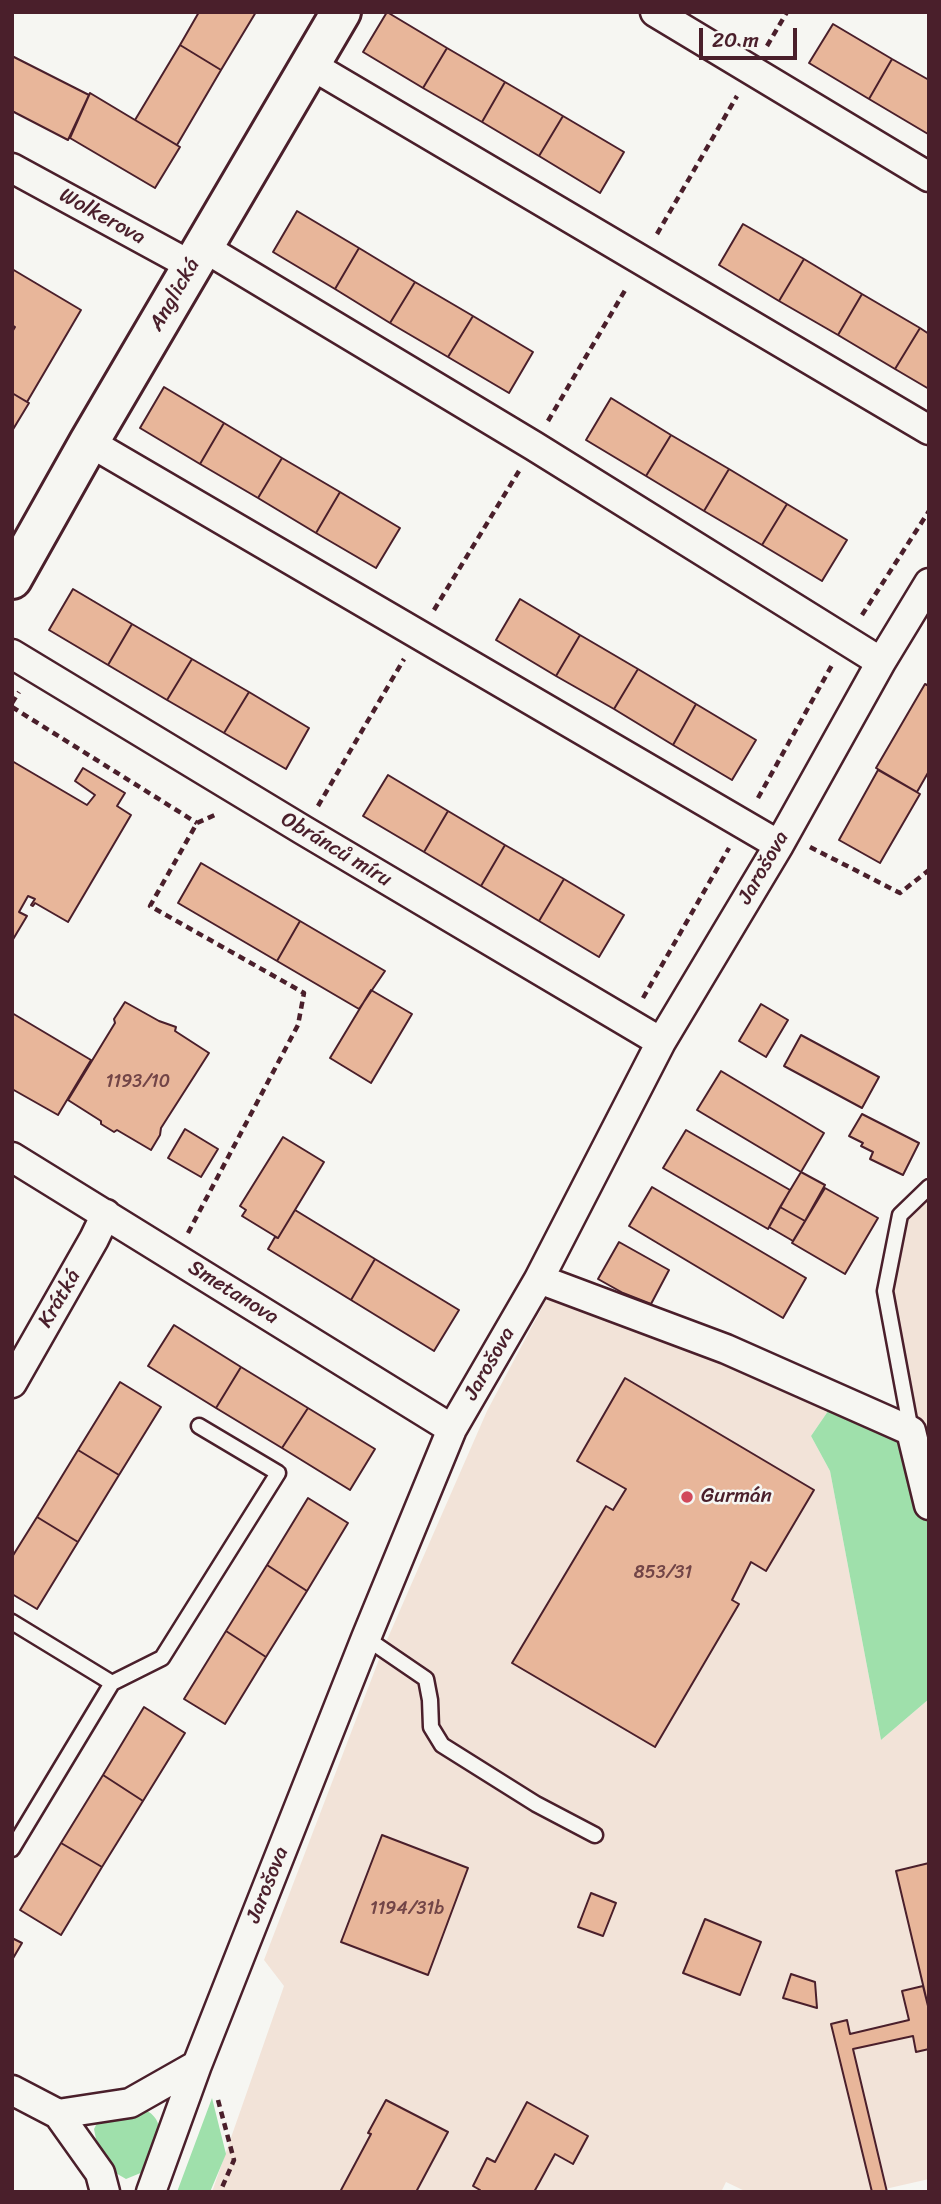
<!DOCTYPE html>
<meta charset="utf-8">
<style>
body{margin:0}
#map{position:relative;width:941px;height:2204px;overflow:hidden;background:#f6f6f2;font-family:Sriracha,sans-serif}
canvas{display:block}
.frame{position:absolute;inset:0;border:14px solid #4a1f2b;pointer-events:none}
.scale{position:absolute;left:699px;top:28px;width:98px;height:32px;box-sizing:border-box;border:4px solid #4a1f2b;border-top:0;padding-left:9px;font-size:21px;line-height:24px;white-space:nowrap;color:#4a1f2b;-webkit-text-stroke:5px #f6f6f2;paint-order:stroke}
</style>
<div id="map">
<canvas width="941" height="2204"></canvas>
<div class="frame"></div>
<div class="scale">20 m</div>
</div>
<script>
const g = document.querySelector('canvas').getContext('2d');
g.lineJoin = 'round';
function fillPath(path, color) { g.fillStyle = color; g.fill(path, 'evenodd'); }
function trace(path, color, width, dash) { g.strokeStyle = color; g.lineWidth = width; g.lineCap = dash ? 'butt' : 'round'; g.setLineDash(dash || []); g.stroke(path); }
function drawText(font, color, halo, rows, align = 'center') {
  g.font = font + ' Sriracha,sans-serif'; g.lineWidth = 5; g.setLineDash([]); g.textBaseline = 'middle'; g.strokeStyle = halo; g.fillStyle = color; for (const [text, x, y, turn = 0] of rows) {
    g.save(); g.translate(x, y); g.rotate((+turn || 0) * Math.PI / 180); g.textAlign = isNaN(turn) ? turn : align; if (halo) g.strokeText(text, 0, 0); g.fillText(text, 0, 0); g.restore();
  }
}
const built = new Path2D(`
 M929,1187V1505L885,1291L900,1215Z
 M554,1285L837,1398L811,1436L830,1471L881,1740L929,1699V2179L872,2192H747L726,2182L721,2192H212L284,1986L264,1960L383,1649L487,1411Z`);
const green = new Path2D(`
 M837,1398L911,1431L929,1505V1699L881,1740L830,1471L811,1436Z
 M212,2098L226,2154L210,2192H177Z
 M141,2109C151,2111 159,2119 159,2130L143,2172L126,2179L114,2172L96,2139L94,2129L99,2119Z`);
const building = new Path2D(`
 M199,12H256L221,70L180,45Z
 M387,12L447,48L423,88L363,52Z
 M833,24L892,59L869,99L809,63Z
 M180,45L221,70L177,145L135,120Z
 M447,48L505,82L482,122L423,88Z
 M12,56L89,95L68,140L12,111Z
 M892,59L929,80L928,134L869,99Z
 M505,82L563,116L539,156L482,122Z
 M90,93L180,147L155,188L70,138Z
 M563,116L624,152L600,193L539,156Z
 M297,211L359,248L335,289L273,252Z
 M743,224L804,259L779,301L719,265Z
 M359,248L415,282L390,323L335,289Z
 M804,259L862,294L838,335L779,301Z
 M12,269L81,310L27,402L12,393V332L15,327L12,325Z
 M415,282L473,316L448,357L390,323Z
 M862,294L920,328L895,369L838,335Z
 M473,316L533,352L509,393L448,357Z
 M920,328L929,334V389L895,369Z
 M164,387L224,423L200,464L140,428Z
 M12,393L29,403L12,431Z
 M611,398L671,435L646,476L586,440Z
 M224,423L282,458L258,498L200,464Z
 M671,435L729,469L704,511L646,476Z
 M282,458L340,492L316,533L258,498Z
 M729,469L787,504L762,545L704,511Z
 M340,492L400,528L376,568L316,533Z
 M787,504L847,540L822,581L762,545Z
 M73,589L132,624L108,665L49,630Z
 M520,599L580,635L556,676L496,640Z
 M132,624L192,659L167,700L108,665Z
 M580,635L638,669L614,709L556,676Z
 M192,659L249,692L224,733L167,700Z
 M638,669L696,704L673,745L614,709Z
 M925,684L929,686V771L917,792L876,768Z
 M249,692L309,728L286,769L224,733Z
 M696,704L756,740L732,780L673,745Z
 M12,761L87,805L95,795L75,781L83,768L125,793L117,806L131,815L68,922L35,903L33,906L31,905L35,899L28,896L19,912L27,916L12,941Z
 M878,770L920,794L880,863L839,840Z
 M388,775L448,811L424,852L363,816Z
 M448,811L505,845L481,886L424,852Z
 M505,845L564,879L539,921L481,886Z
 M201,863L300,921L277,961L178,903Z
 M564,879L624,915L599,957L539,921Z
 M300,921L385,971L359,1009L277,961Z
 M371,990L412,1014L371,1083L330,1058Z
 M125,1002L159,1021L176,1027L175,1031L209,1053L161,1128L160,1135L151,1150L117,1130L114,1132L101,1124V1121L68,1100L115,1023L114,1019Z
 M761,1004L788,1020L766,1057L739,1041Z
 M12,1013L91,1060L58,1115L12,1089Z
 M801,1035L879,1077L862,1108L784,1066Z
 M721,1071L824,1133L801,1172L697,1110Z
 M862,1114L919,1143L903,1175L870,1159L873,1152L861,1146L863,1143L849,1136Z
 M185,1129L218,1149L201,1177L168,1158Z
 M686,1130L790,1190L768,1229L663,1168Z
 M283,1137L324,1162L278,1238L242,1216L246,1210L240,1206Z
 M801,1172L825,1185L805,1221L780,1207Z
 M652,1187L806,1278L783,1318L629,1226Z
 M825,1188L878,1218L845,1274L792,1243Z
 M780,1207L805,1221L793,1241L769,1227Z
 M295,1210L375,1259L351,1300L268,1249L275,1237L278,1238Z
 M619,1242L669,1270L651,1304L623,1293L598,1279Z
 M375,1259L459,1310L434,1351L351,1300Z
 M174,1325L241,1367L216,1408L148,1366Z
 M241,1367L308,1408L282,1448L216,1408Z
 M625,1378L814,1490L766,1571L751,1562L732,1600L739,1604L655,1747L512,1663L606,1506L613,1510L626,1489L577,1461Z
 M120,1382L161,1407L119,1475L78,1450Z
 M308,1408L375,1449L350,1490L282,1448Z
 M78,1450L119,1475L78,1542L37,1517Z
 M308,1498L348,1523L307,1591L267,1565Z
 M37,1517L78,1542L37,1609L12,1594V1557Z
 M267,1565L307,1591L266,1657L226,1631Z
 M226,1631L266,1657L225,1724L184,1699Z
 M144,1707L185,1733L143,1801L103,1775Z
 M103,1775L143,1801L102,1867L61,1843Z
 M382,1835L468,1868L428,1975L341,1942Z
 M61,1843L102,1867L61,1935L20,1910Z
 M929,1863V2010L896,1871Z
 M591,1893L616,1903L603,1936L578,1927Z
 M705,1919L761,1942L740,1995L683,1973Z
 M12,1938L22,1943L12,1960Z
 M791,1974L815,1982L817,2008L783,1998Z
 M923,1986L929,2010V2049L916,2052L913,2036L853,2049L887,2192H872L831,2024L847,2020L850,2034L909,2020L902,1991Z
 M386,2100L448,2132L416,2192H340L371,2134L368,2133Z
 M527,2102L588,2136L573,2164L555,2154L534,2192H479L480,2190L473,2186L487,2158L495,2162Z`);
const path = new Path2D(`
 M767,46L787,12
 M657,234L737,96
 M548,421L627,287
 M434,610L519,471
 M862,615L929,511
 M12,703L19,692
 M12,707L197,823
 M758,798L832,665
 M318,806L404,659
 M810,847L900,893L929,870
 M643,998L729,848
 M188,1233L298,1025L304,993L150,906L197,823L217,814
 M218,2100L234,2160L220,2192`);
const lane = new Path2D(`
 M911,1431L885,1291L900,1215L929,1187
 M12,1622L112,1683L12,1849
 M366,1638L426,1679L430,1700L431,1727L442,1745L536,1804L595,1835
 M112,1683L162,1658L278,1473L199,1426`);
const street = new Path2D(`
 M655,12L929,177
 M311,65L929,430
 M12,168L192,266
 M203,247L534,446L881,662
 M89,442L779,845
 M12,654L303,830L661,1042
 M12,1157L452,1429
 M539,1279L726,1349L911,1431L929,1505
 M12,1383L94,1239L106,1214
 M12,2090L58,2114L100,2173L105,2192
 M58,2114L130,2103L197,2065
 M151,2192L197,2065L242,1951L366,1638L452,1429L539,1279L661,1042L779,845L881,662L929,583`);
const secondary = new Path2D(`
 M12,579L89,442L341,12`);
const markers = [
 [687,1497,7,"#d1495b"]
];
const numberNames = [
 ["1193/10",138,1082],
 ["853/31",663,1573],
 ["1194/31b",407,1909]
];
const streetNames = [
 ["Wolkerova",102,217,29],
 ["Anglická",175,295,-60],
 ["Obránců míru",336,850,31],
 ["Jarošova",764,868,-60],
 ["Smetanova",233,1293,32],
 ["Krátká",60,1299,-60],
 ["Jarošova",490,1364,-60],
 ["Jarošova",268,1885,-68]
];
const poiNames = [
 ["Gurmán",701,1497]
];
fillPath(built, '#f2e3d8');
fillPath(green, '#9fe0ab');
fillPath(building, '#e8b69a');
trace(building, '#4a1f2b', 2);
trace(lane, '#4a1f2b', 19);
trace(street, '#4a1f2b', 33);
trace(secondary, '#4a1f2b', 44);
trace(path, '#4a1f2b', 4.5, [7, 5]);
trace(lane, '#f6f6f2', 14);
trace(street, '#f6f6f2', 28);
trace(secondary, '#f6f6f2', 38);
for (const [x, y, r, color] of markers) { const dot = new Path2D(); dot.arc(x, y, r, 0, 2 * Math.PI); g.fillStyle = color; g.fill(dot); trace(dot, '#f6f6f2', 2.5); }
drawText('18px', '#724547', null, numberNames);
drawText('21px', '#4a1f2b', '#f6f6f2', streetNames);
drawText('21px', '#4a1f2b', '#f6f6f2', poiNames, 'left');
</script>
